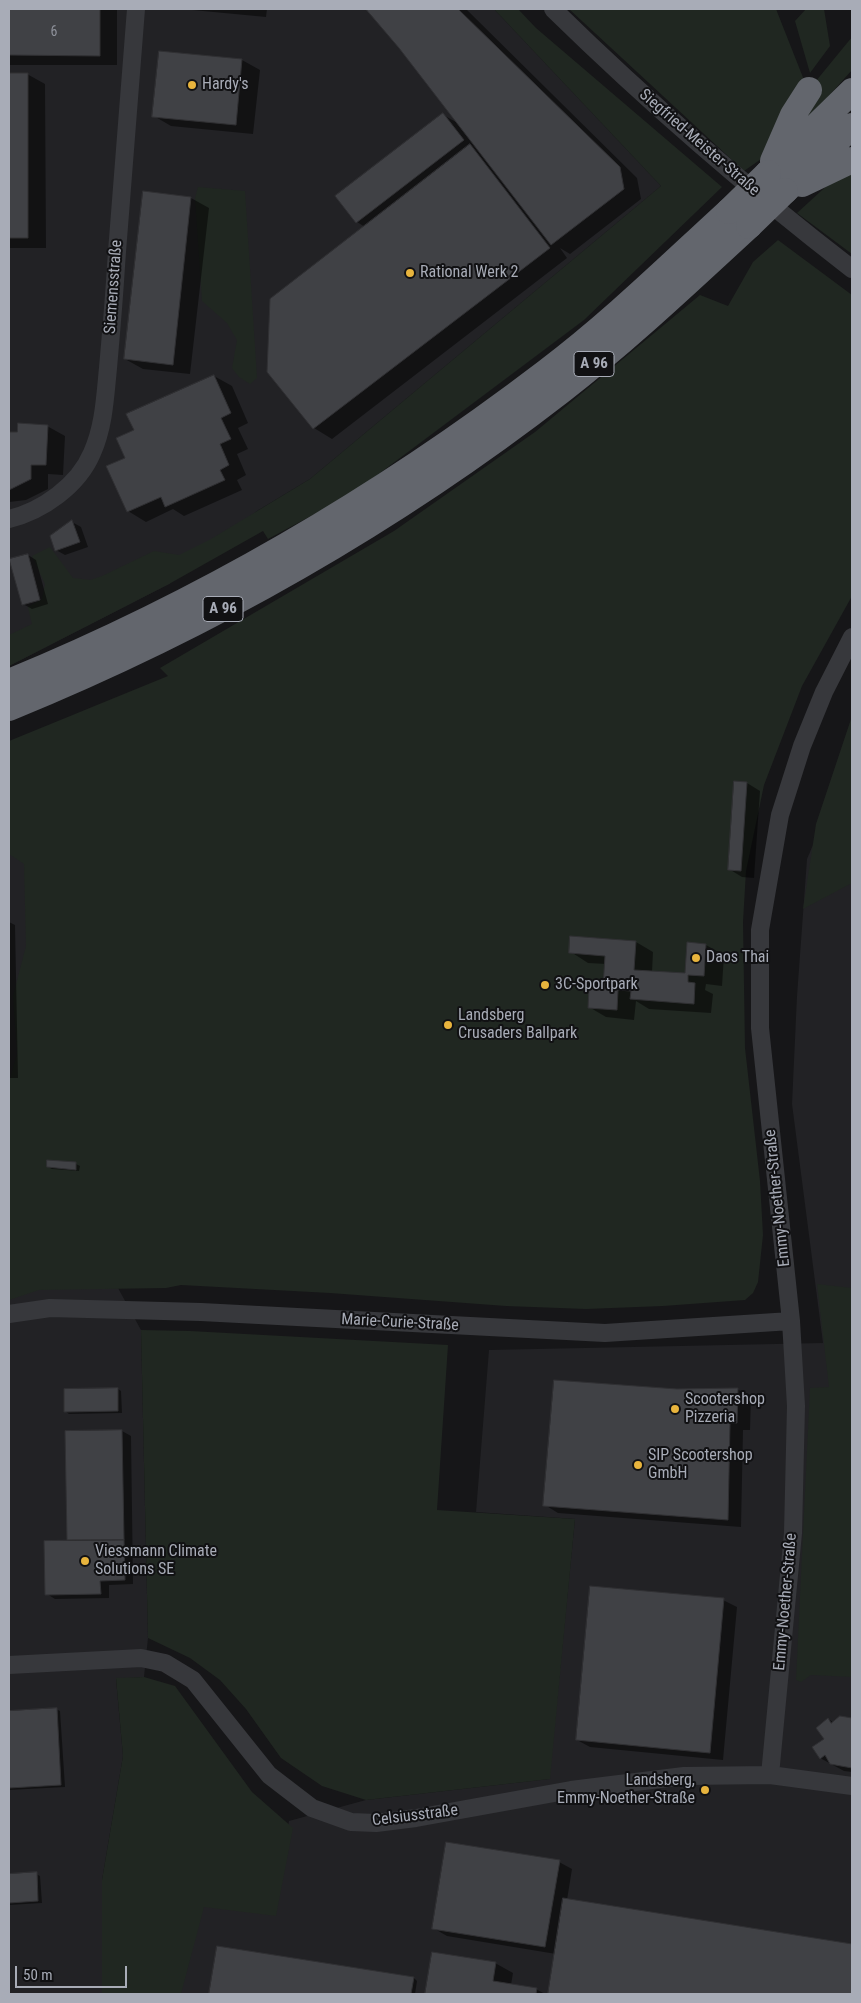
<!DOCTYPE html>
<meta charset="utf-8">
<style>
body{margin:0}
#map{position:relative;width:861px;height:2003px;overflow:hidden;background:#161618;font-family:"Roboto Condensed",sans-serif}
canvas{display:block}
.frame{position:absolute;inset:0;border:10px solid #a8acb7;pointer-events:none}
.scale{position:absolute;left:15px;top:1966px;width:112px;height:22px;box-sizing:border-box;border:2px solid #a8acb7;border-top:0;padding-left:6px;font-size:15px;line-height:18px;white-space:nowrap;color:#a8acb7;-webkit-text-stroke:4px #111113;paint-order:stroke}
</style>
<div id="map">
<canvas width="861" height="2003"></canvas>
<div class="frame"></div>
<div class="scale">50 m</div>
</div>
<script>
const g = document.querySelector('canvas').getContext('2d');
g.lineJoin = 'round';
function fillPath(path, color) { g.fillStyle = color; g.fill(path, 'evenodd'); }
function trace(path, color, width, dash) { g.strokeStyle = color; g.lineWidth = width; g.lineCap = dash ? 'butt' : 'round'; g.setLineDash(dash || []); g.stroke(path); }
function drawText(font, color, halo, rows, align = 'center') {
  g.font = font + ' "Roboto Condensed",sans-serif'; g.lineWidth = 4; g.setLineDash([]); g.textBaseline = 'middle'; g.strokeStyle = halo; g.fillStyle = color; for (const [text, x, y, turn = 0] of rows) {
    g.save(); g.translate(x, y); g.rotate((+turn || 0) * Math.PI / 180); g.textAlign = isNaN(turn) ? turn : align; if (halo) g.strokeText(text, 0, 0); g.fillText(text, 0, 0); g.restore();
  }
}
const built = new Path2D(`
 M9,9H494L661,186L310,479L257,511L169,584L9,666Z
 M852,754V1994H176L201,1903L272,1909L289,1821L366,1800L549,1779L575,1519L476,1512L489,1350L823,1343L792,1104L797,996L807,859Z
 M50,799L118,1288L141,1330L148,1638L144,1677L116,1679L123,1756L102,1880V1994H9V815Z`);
const green = new Path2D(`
 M494,9H518L536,28L722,187L584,320L352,494L268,539L263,531L169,584L9,666V635L32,624L28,607L42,599L45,584L32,556L50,547L73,578L90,580L102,576L154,551L179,555L211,539L310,479L661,186Z
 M569,9H776L804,80L764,157L744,171Z
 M806,9H824L830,46L810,73L795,21Z
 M852,37V70L792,137L811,87Z
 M852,169V254L797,213L832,181Z
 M198,187L245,191L257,378L250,384L239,377L232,368L237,340L227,323L202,301L195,198Z
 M778,240L852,295V596L802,686L764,785L746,871L743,922L745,1048L760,1181L763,1235L758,1282L753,1293L745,1300L663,1306L586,1309L506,1306L330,1293L181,1285L166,1288L39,1290L9,1300V1082L17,1054L13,996L26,946L24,864L9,854V741L168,676L160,668L394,531L535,432L700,295L728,306L753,262Z
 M852,716V883L803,909L816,824Z
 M817,1284L852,1288V1677L811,1675L801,1682L796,1680L810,1388L829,1387Z
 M141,1330L190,1331L448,1345L437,1510L575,1519L550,1779L366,1800L322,1786L281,1758L246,1709L220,1680L190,1658L148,1638Z
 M144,1677L175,1686L252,1792L293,1828L276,1916L204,1907L181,1994H102V1880L123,1756L116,1678Z`);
const shadow = new Path2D(`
 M9,9H117V65H9Z
 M182,9H267L266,17Z
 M369,9H466L637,178L641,199L570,254L560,248L567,258L332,439L314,428L268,372L365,227L357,222L337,196L443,115L460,124Z
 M242,60L260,70L253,134L171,126L154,116Z
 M9,74H27L45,84L46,248H9Z
 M144,193L191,198L209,208L190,374L143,369L125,359Z
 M214,376L232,386L248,423L238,428L248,449L237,454L246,475L237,480L242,490L184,516L173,509L146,522L128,511L127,459L135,431Z
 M47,426L65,436L63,475L48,474V489L26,500L9,502V433H18Z
 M72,522L81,527L88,547L65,555L56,550Z
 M28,555L36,560L48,604L32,609L23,604Z
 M735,782L747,783L760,791L754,878L742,877L729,869Z
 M9,922L15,925L18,1078H9Z
 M636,942L653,952L652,972L686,975L688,944L706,945L724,955L722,986L706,984L705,990L713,994L711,1013L649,1009L636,1001L634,1020L606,1017L589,1007L604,989L606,964L588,963L571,952Z
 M49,1161L76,1164L80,1166L79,1171L52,1169L48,1167Z
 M118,1389L121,1391L122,1413L69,1414L65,1411Z
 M737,1389L751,1397L750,1430H743L741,1527L558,1513L545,1505L677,1390Z
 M122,1431L131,1436L133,1584L109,1585V1598L55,1599L47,1594L68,1542L66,1432Z
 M723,1600L737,1607L723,1760L590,1747L577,1740Z
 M56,1709L60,1711L65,1787L9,1790V1712Z
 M840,1717L852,1719V1772L844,1771L820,1758L826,1739L828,1719L833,1722Z
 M559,1862L572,1869L567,1900L852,1946V1994H550L556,1954L447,1936L433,1928Z
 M36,1874L40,1876L42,1903L9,1905V1875Z
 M218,1947L414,1978L417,1981L415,1994H211Z
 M433,1954L495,1963L513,1973L511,1985L536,1989L545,1994H427Z`);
const building = new Path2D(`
 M9,9H100V56L9,55Z
 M366,9H458L620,167L624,189L551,245L399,48Z
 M159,51L242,59L236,125L152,117Z
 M9,73H28V238H9Z
 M443,113L464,140L356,223L335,196Z
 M470,144L550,248L313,429L267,372L270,299Z
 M143,191L191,197L173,365L124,359Z
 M214,375L231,413L221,418L231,439L220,444L229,465L220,470L225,480L165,507L161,497L127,512L106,466L125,458L116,438L134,430L126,414Z
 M18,423L48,425L46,465H31V479L9,490V432H17Z
 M72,520L80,542L55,551L50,536Z
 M28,554L40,600L22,605L9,559Z
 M734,781L747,782L741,871L728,870Z
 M570,936L636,941L634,970L685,973L687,942L706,944L704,976L688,975V982L695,983L694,1004L630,999L631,991L618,990L617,1010L588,1008L589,987L603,988L605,956L569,953Z
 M47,1160L76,1162V1170L47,1167Z
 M554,1380L677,1389L738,1388L737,1423H730L728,1520L543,1506Z
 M118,1388V1411L64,1412V1389Z
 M122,1430L124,1540H67L65,1431Z
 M124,1540L125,1580L100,1581L101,1594L45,1595L44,1541Z
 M590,1586L724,1598L710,1753L576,1740Z
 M57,1708L61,1785L9,1788V1711Z
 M840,1716L852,1718V1768L830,1764L825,1755L820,1759L812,1747L824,1739L816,1728L828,1718L831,1723Z
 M446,1842L560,1860L545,1947L432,1929Z
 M37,1872L38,1901L9,1903V1874Z
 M563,1898L852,1944V1994H548Z
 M217,1946L414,1977L411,1994H209Z
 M432,1952L496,1962L493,1981L537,1988L536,1994H425Z`);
const minor = new Path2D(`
 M553,9C648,102 747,188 852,269
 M9,519C42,511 78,486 92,453C104,426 105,398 108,368C111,334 114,300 116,266C122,180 129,94 136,9
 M9,1314L50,1308L201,1312L605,1333L791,1321
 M9,1665L141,1658L165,1663L193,1680L269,1775L312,1808L351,1822L376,1823L416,1818L571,1790L684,1776L770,1775L852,1786
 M770,1775L793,1533L796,1406L791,1321L760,1028V930L780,815L802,746L824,692L852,637`);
const highway = new Path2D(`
 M773,161L793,115L809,90
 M768,173L852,91
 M802,184L852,160
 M785,191L852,126
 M9,682C201,603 381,498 546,372C611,323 670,265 729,211
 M9,708C207,627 392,522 561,391C627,340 688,282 749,226`);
const highwayBridge = new Path2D(`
 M729,211L768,173
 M749,226L785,191`);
const markers = [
 [192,85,5,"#e8b43d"],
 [410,273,5,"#e8b43d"],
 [696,958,5,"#e8b43d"],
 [545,985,5,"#e8b43d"],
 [448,1025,5,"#e8b43d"],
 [675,1409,5,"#e8b43d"],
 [638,1465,5,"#e8b43d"],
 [85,1561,5,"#e8b43d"],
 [705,1790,5,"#e8b43d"]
];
const numberNames = [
 ["6",54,32]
];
const shields = [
 [594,364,40],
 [223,609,40]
];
const shieldNames = [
 ["A 96",594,364],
 ["A 96",223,609]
];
const poiNames = [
 ["Hardy's",202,85],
 ["Rational Werk 2",420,273],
 ["Daos Thai",706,958],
 ["3C-Sportpark",555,985],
 ["Landsberg",458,1016],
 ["Crusaders Ballpark",458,1034],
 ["Scootershop",685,1400],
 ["Pizzeria",685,1418],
 ["SIP Scootershop",648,1456],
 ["GmbH",648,1474],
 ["Viessmann Climate",95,1552],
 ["Solutions SE",95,1570],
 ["Landsberg,",695,1781,"right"],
 ["Emmy-Noether-Straße",695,1799,"right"]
];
const streetNames = [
 ["Siegfried-Meister-Straße",699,143,41],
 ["Siemensstraße",114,287,-86],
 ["Emmy-Noether-Straße",778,1198,-96],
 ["Marie-Curie-Straße",400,1323,3],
 ["Emmy-Noether-Straße",786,1602,-85],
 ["Celsiusstraße",415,1816,-7]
];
fillPath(built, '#222225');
fillPath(green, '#202721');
fillPath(shadow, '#0007');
fillPath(building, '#404145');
trace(building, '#303033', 1);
trace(minor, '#37383c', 18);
trace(highway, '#63666d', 26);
trace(highwayBridge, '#63666d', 26);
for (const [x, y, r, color] of markers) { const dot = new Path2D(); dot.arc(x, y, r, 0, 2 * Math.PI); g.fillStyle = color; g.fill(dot); trace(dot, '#111113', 2); }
drawText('14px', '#8e919a', null, numberNames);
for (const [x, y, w] of shields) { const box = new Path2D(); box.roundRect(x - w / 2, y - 12.5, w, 25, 4); g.fillStyle = '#111113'; g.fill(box); trace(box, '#a8acb7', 1); }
drawText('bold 15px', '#a8acb7', null, shieldNames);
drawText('16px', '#a8acb7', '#111113', poiNames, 'left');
drawText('16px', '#a8acb7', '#111113', streetNames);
</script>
